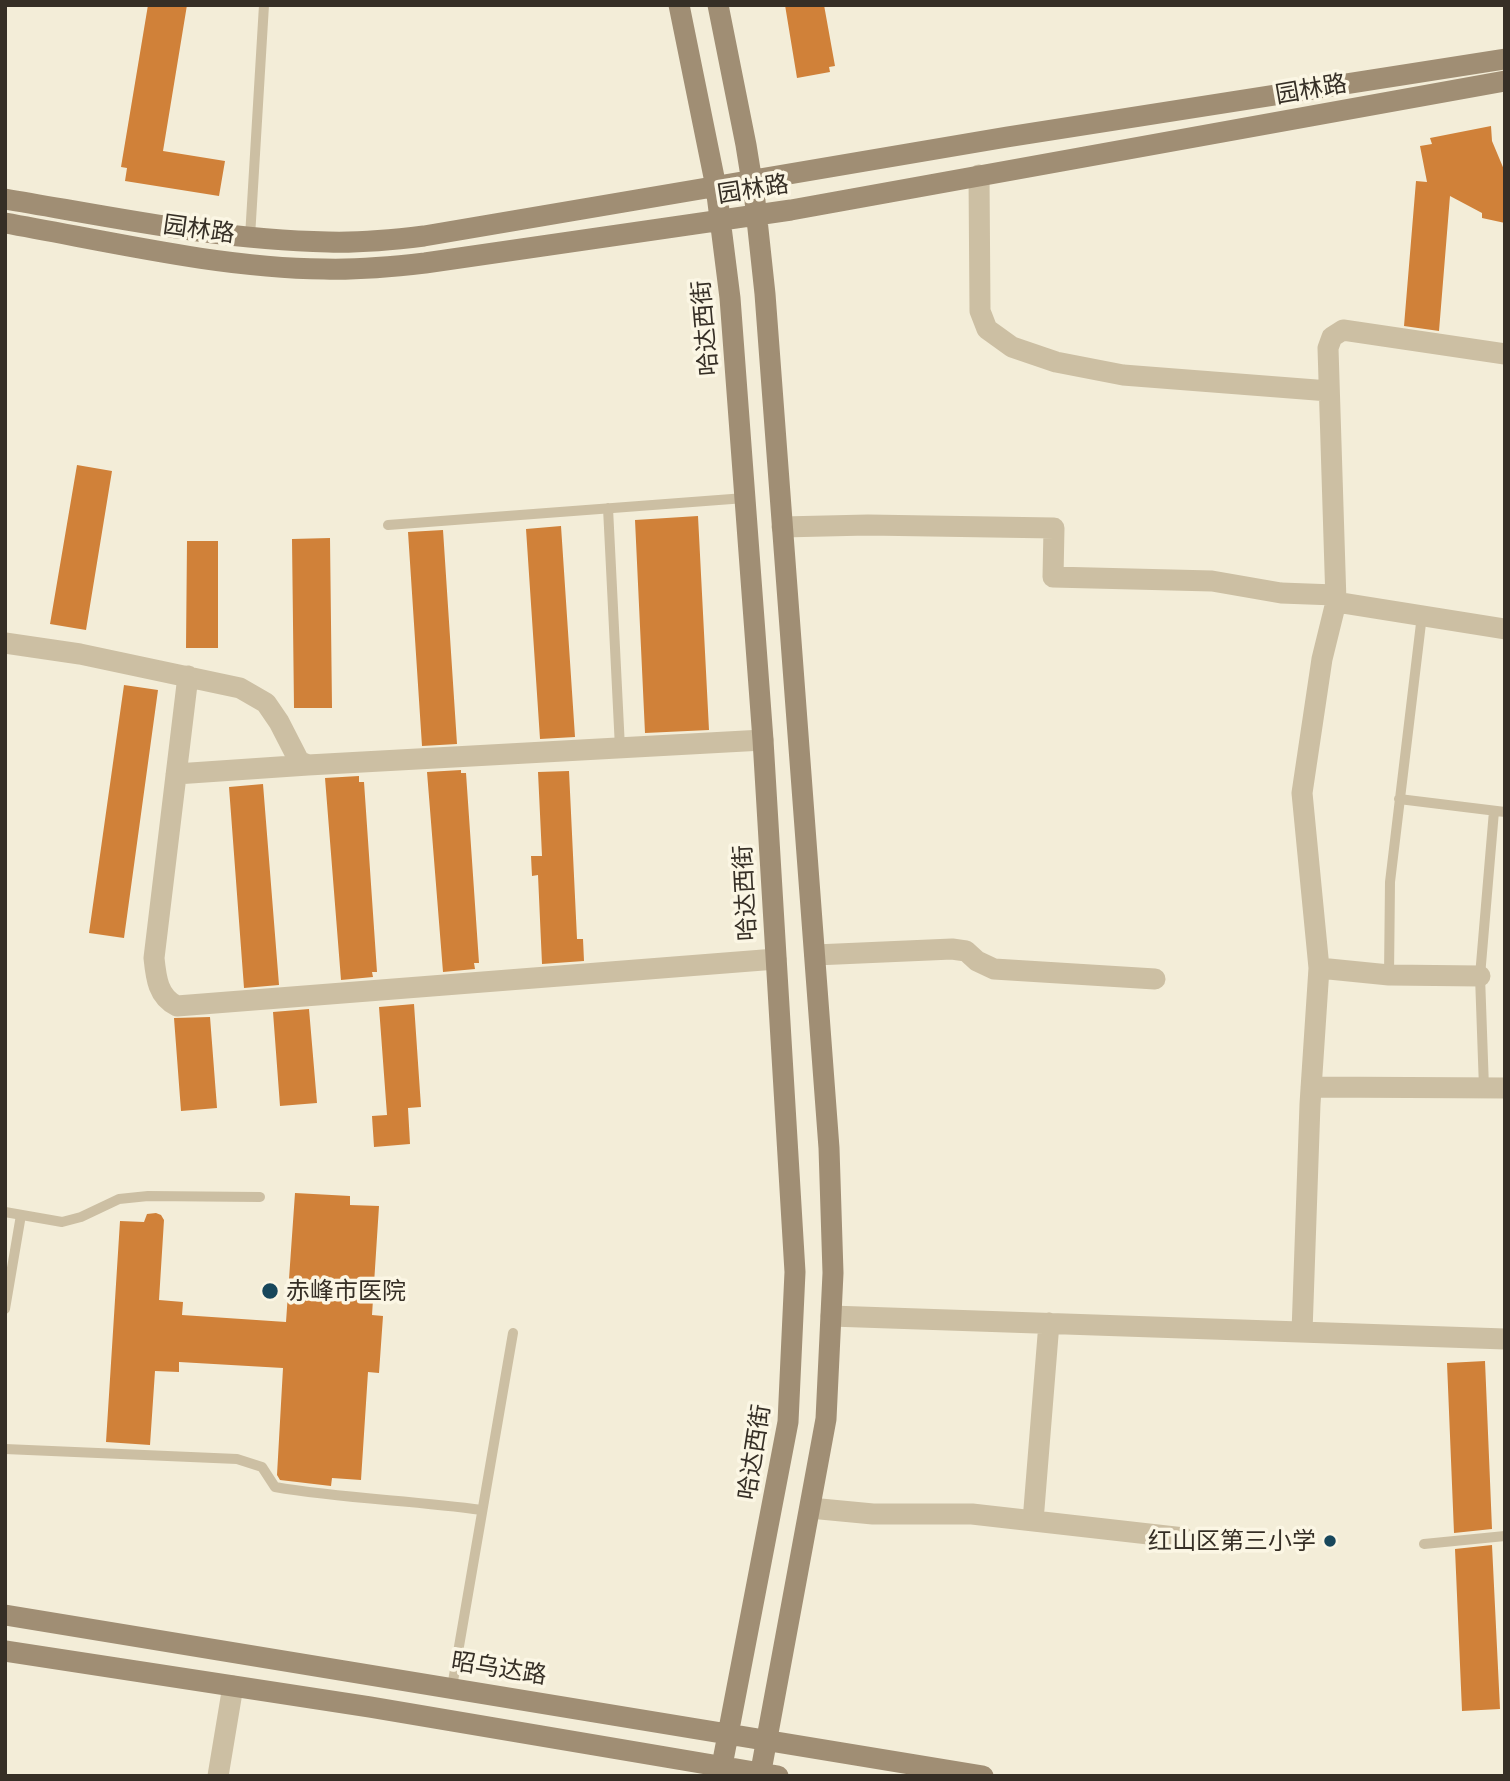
<!DOCTYPE html>
<meta charset="utf-8">
<style>
body{margin:0}
#map{position:relative;width:1510px;height:1781px;overflow:hidden;background:#f3edd8;font-family:"Exo 2",sans-serif}
canvas{display:block}
.frame{position:absolute;inset:0;border:7px solid #362f26;pointer-events:none}
</style>
<div id="map">
<canvas width="1510" height="1781"></canvas>
<div class="frame"></div>
</div>
<script>
const g = document.querySelector('canvas').getContext('2d');
g.lineJoin = 'round';
function fillPath(path, color) { g.fillStyle = color; g.fill(path, 'evenodd'); }
function trace(path, color, width, dash) { g.strokeStyle = color; g.lineWidth = width; g.lineCap = dash ? 'butt' : 'round'; g.setLineDash(dash || []); g.stroke(path); }
function drawText(font, color, halo, rows, align = 'center') {
  g.font = font + ' "Exo 2","Noto Sans SC",sans-serif'; g.lineWidth = 7; g.setLineDash([]); g.textBaseline = 'middle'; g.strokeStyle = halo; g.fillStyle = color; for (const [text, x, y, turn = 0] of rows) {
    g.save(); g.translate(x, y); g.rotate((+turn || 0) * Math.PI / 180); g.textAlign = isNaN(turn) ? turn : align; if (halo) g.strokeText(text, 0, 0); g.fillText(text, 0, 0); g.restore();
  }
}
const building = new Path2D(`
 M148,5H187L163,151L225,161L219,196L125,181L127,168L121,167Z
 M785,5H824L835,66L829,67L830,72L797,78Z
 M1491,126L1492,141L1505,172V223L1482,218V213L1450,196L1439,331L1404,326L1416,181L1427,182L1420,146L1432,144L1430,138Z
 M77,465L112,471L86,630L50,624Z
 M698,516L709,730L645,733L635,520Z
 M561,526L575,737L540,739L526,529Z
 M443,530L457,744L422,746L408,532Z
 M330,538L332,708H294L292,539Z
 M187,541H218V648H186Z
 M124,685L158,690L124,938L89,933Z
 M461,770V773H466L479,963H474L475,969L443,972L427,772Z
 M569,771L577,939H583L584,961L542,964L538,875L532,876L531,856H542L538,772Z
 M359,776V782H364L377,972H372L373,977L341,980L325,778Z
 M263,784L279,985L244,988L229,787Z
 M414,1004L421,1107L408,1108L410,1144L374,1147L372,1116L387,1115L379,1007Z
 M309,1009L317,1103L280,1106L273,1012Z
 M210,1017L217,1108L181,1111L174,1018Z
 M295,1193L350,1196V1205L379,1206L372,1315L383,1316L379,1373L368,1372L361,1480L332,1478L331,1486L280,1480L277,1475L283,1368L179,1362V1372L155,1371L150,1445L106,1442L120,1221L144,1222L147,1214L156,1213L161,1215L164,1220L159,1300L183,1302L182,1315L286,1322Z
 M1485,1361L1492,1529L1454,1533L1447,1363Z
 M1492,1545L1500,1709L1462,1711L1455,1549Z`);
const lane = new Path2D(`
 M250,237L264,5
 M608,508L620,748
 M388,525L745,498
 M1399,799L1505,812
 M1389,975L1390,882L1422,615
 M1484,1088L1480,976L1494,811
 M5,1212L62,1222L81,1217L119,1199L148,1196L260,1197
 M5,1309L21,1215
 M5,1449L237,1459L262,1467L275,1487C344,1499 413,1500 482,1510
 M1424,1544L1505,1536
 M452,1687L513,1333`);
const street = new Path2D(`
 M979,175L980,311L987,329L1012,347L1056,362L1123,375L1329,391
 M782,527L868,525L1054,528L1053,577L1212,581L1281,593L1335,595
 M1336,602L1505,629
 M5,643L80,654L240,688L266,703L279,722L299,761L308,765L763,740
 M188,676L154,958C156,978 158,997 177,1006L776,959
 M176,774L308,765
 M815,955L952,949L966,951L977,961L994,969L1155,979
 M1319,968L1389,975L1480,976
 M1311,1087L1505,1088
 M831,1316L1505,1339
 M1302,1332L1310,1104L1319,968L1302,793L1322,659L1336,602L1328,348L1332,337L1343,330L1505,354
 M810,1508L873,1514H972L1184,1538
 M1033,1521L1049,1323
 M218,1776L233,1686`);
const secondary = new Path2D(`
 M679,5L716,187L730,298L763,740L795,1272L788,1422L720,1776
 M718,5L746,145L755,201L765,294L829,1148L833,1273L826,1419L760,1776
 M5,199C112,217 220,240 328,242C361,243 392,240 424,236L1007,137L1505,59
 M5,223C108,241 220,268 324,269C358,270 391,267 425,263L791,210L1505,81
 M5,1615L983,1776
 M5,1651L370,1707L778,1776`);
const markers = [
 [270,1291,9,"#18475b"],
 [1330,1541,7,"#18475b"]
];
const streetNames = [
 ["园林路",1311,89,-10],
 ["园林路",753,189,-9],
 ["园林路",199,229,8],
 ["哈达西街",705,328,-95],
 ["哈达西街",745,893,-93],
 ["哈达西街",754,1452,-81],
 ["昭乌达路",499,1668,9]
];
const poiNames = [
 ["赤峰市医院",286,1291],
 ["红山区第三小学",1316,1541,"right"]
];
fillPath(building, '#d08139');
trace(lane, '#ccbfa3', 10);
trace(street, '#ccbfa3', 21);
trace(secondary, '#a08e74', 21);
for (const [x, y, r, color] of markers) { const dot = new Path2D(); dot.arc(x, y, r, 0, 2 * Math.PI); g.fillStyle = color; g.fill(dot); trace(dot, '#fbf6e4', 2.5); }
drawText('24px', '#362f26', '#fbf6e4', streetNames);
drawText('24px', '#362f26', '#fbf6e4', poiNames, 'left');
</script>
